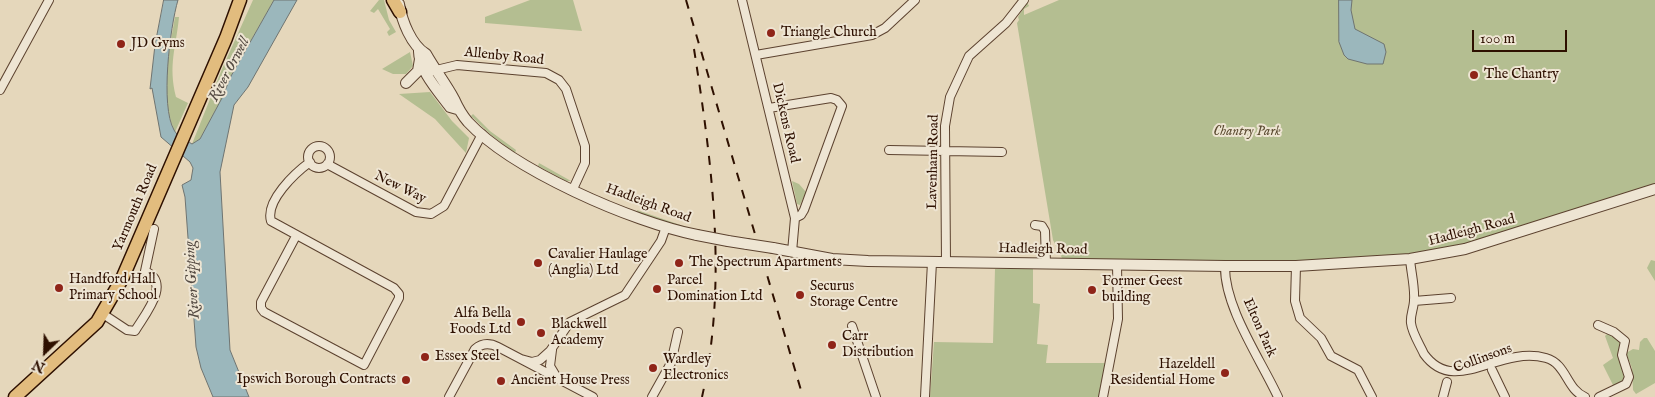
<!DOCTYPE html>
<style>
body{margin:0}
#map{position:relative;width:1655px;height:397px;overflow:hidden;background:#e5d7bb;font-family:"IM FELL English",serif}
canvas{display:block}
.north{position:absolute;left:20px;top:327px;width:50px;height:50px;-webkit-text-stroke:4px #eee5d3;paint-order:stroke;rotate:204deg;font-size:14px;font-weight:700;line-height:20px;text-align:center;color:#2e1000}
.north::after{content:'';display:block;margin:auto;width:18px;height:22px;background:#2e1000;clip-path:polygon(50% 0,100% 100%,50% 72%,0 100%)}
.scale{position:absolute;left:1472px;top:30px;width:95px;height:22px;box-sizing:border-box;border:2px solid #2e1000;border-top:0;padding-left:6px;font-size:15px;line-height:18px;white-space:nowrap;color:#2e1000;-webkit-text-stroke:4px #eee5d3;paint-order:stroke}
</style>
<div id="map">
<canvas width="1655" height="397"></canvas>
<div class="north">N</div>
<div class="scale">100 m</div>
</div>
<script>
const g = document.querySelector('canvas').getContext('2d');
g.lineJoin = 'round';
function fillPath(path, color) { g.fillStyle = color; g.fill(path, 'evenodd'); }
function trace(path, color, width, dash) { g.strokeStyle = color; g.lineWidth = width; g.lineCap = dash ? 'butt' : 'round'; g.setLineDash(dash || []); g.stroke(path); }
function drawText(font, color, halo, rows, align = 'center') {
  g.font = font + ' "IM FELL English",serif'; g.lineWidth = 4; g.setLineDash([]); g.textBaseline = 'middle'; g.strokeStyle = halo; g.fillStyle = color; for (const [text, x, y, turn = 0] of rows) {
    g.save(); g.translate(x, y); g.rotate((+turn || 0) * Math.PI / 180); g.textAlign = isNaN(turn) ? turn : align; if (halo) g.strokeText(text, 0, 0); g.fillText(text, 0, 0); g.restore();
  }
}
const green = new Path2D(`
 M253,0H274L231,75L222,98L200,139L192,144L222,69Z
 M379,0H384L389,20L396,32L389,36L387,32L390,29L378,9L374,13L370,11Z
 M530,0H573L582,31L485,23V17Z
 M1059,0H1655V185L1444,254L1296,266L1065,264L1053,240L1017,23L1019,20L1018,17L1027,2L1029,6L1024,9V15Z
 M175,17H179C176,48 168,65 176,97L188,103L175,132C159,100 169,51 175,17Z
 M410,52L413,66L406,74H393L382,69Z
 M430,92L452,121L469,138L466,153L435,119L399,94Z
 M473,114L490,131L516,150L515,153L491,135L471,116Z
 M539,163L571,181H566L538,166Z
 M792,181L799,184L806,192L800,205L797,204Z
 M637,210L695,230L638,214Z
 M1651,260L1655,261V281L1647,268Z
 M995,269H1033V303L1040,304L1037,344L1048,345L1046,363H1112L1104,397H930L934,342L993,343Z
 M1609,332L1622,343L1618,354L1626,380L1614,387L1603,365L1613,358L1605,336Z
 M1644,338H1647L1655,351V383L1636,394L1633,390L1632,368L1626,353L1633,349L1639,350L1640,342Z`);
const water = new Path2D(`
 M164,0H178C170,27 160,106 174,130C177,136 186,140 192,144L200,139L222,98L231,76L274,0H297L248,87L234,105L220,172L230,350L249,397H213L201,368L196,347L185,197L182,185L191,180L193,168L190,162L161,137L152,88L150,89L155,45Z
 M1339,0H1352L1351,10L1355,29L1384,44L1386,52L1383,64H1367L1348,59L1344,55L1339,42Z`);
const minor = new Path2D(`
 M742,0L795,218L792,252
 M756,55L872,35L885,28L915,0
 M432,71L457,65L546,73L559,80L566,89L585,146V163L573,189
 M0,90L49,0
 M769,108L831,98L837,100L842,106L804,210L801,215L795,218
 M308 157a11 11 0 1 1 22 0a11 11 0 1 1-22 0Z
 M889,150L1002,152
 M327,164L416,212L431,214L444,206L482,134
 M1035,225L1042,226L1045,231L1046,263
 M296,236L261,302V308L264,312L364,365L399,298V294L394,288L271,221C265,201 295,173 310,162
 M1410,259C1411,272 1415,287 1414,300C1414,308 1410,315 1411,323C1412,333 1420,345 1424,354C1455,397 1498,345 1546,358C1567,364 1566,389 1585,397
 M946,262L945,126L950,97L969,56L1006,23L1024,0
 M1225,266C1224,307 1261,360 1278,397
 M1296,266L1295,301L1300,318L1321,338L1331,356L1358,370L1372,397
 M1414,301L1451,298
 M103,314L127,330L135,331C145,314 172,283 145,271L154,229
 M1598,325L1614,332L1625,341L1622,355L1629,377L1626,384L1599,397
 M852,326L876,397
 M552,350L550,366L556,376
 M521,359L532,362L540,360L550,351L570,322L625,295L661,241L666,227
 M1492,370L1505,397
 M449,397L475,349C482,343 490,343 498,347L593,397
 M652,397L671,363L678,332
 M925,397L932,262
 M1103,397L1118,319L1117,265
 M1443,397L1447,382`);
const tertiary = new Path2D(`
 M399,4C402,21 411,45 426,54C435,70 446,84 454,99C458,108 461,114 468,122C513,170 632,222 697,235
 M419,50C418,69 439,92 450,107L457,109
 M406,83L418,71L420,59
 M728,241L747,244
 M773,248L832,259L868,261L1225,266H1296L1410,259L1465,249L1655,189`);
const primary = new Path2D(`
 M393,0L400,12
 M15,397L97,322L122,279L226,38L240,0`);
const rail = new Path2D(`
 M686,0L803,397
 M694,49C712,164 728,282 702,397`);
const tertiaryBridge = new Path2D(`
 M697,235L728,241
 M747,244L773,248`);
const markers = [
 [771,33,5,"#8f2418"],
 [121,44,5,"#8f2418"],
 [1474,75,5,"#8f2418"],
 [538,263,5,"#8f2418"],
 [679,263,5,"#8f2418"],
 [59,288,5,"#8f2418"],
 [657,289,5,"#8f2418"],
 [1092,290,5,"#8f2418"],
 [800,295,5,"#8f2418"],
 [521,322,5,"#8f2418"],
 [541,333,5,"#8f2418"],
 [832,345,5,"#8f2418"],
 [425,357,5,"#8f2418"],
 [653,368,5,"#8f2418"],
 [1225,373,5,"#8f2418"],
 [406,380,5,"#8f2418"],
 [501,381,5,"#8f2418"]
];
const poiNames = [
 ["Triangle Church",781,33],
 ["JD Gyms",131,44],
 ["The Chantry",1484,75],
 ["Cavalier Haulage",548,255],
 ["(Anglia) Ltd",548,271],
 ["The Spectrum Apartments",689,263],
 ["Handford Hall",69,280],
 ["Primary School",69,296],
 ["Parcel",667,281],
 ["Domination Ltd",667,297],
 ["Former Geest",1102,282],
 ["building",1102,298],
 ["Securus",810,287],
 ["Storage Centre",810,303],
 ["Alfa Bella",511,314,"right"],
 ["Foods Ltd",511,330,"right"],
 ["Blackwell",551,325],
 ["Academy",551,341],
 ["Carr",842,337],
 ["Distribution",842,353],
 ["Essex Steel",435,357],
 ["Wardley",663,360],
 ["Electronics",663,376],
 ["Hazeldell",1215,365,"right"],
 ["Residential Home",1215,381,"right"],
 ["Ipswich Borough Contracts",396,380,"right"],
 ["Ancient House Press",511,381]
];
const streetNames = [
 ["Allenby Road",504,57,6],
 ["Dickens Road",785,123,77],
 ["Lavenham Road",934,162,-89],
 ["New Way",400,188,26],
 ["Hadleigh Road",648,204,20],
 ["Yarmouth Road",136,208,-67],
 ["Hadleigh Road",1472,231,-15],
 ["Hadleigh Road",1043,250,1],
 ["Elton Park",1259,328,66],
 ["Collinsons",1483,359,-20]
];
const parkNames = [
 ["Chantry Park",1247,132]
];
const waterNames = [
 ["River Orwell",230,70,-62],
 ["River Gipping",193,280,-94]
];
fillPath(green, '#b4be91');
fillPath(water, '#9bb7bc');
trace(water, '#6f7471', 1);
trace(minor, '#5c422f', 10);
trace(tertiary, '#5c422f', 12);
trace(primary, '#2e1000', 15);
trace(minor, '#eee5d3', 8);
trace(tertiary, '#eee5d3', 10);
trace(primary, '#e2bc7e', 12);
trace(rail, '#2e1000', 2, [9, 9]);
trace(tertiaryBridge, '#5c422f', 12, []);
trace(tertiaryBridge, '#eee5d3', 10);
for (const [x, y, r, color] of markers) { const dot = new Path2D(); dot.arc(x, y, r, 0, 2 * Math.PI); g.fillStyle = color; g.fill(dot); trace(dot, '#eee5d3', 2); }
drawText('14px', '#2e1000', '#eee5d3', poiNames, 'left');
drawText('14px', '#2e1000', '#eee5d3', streetNames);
drawText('italic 14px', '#5d4d33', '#eee5d3', parkNames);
drawText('italic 15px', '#544a42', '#eee5d3', waterNames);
</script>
